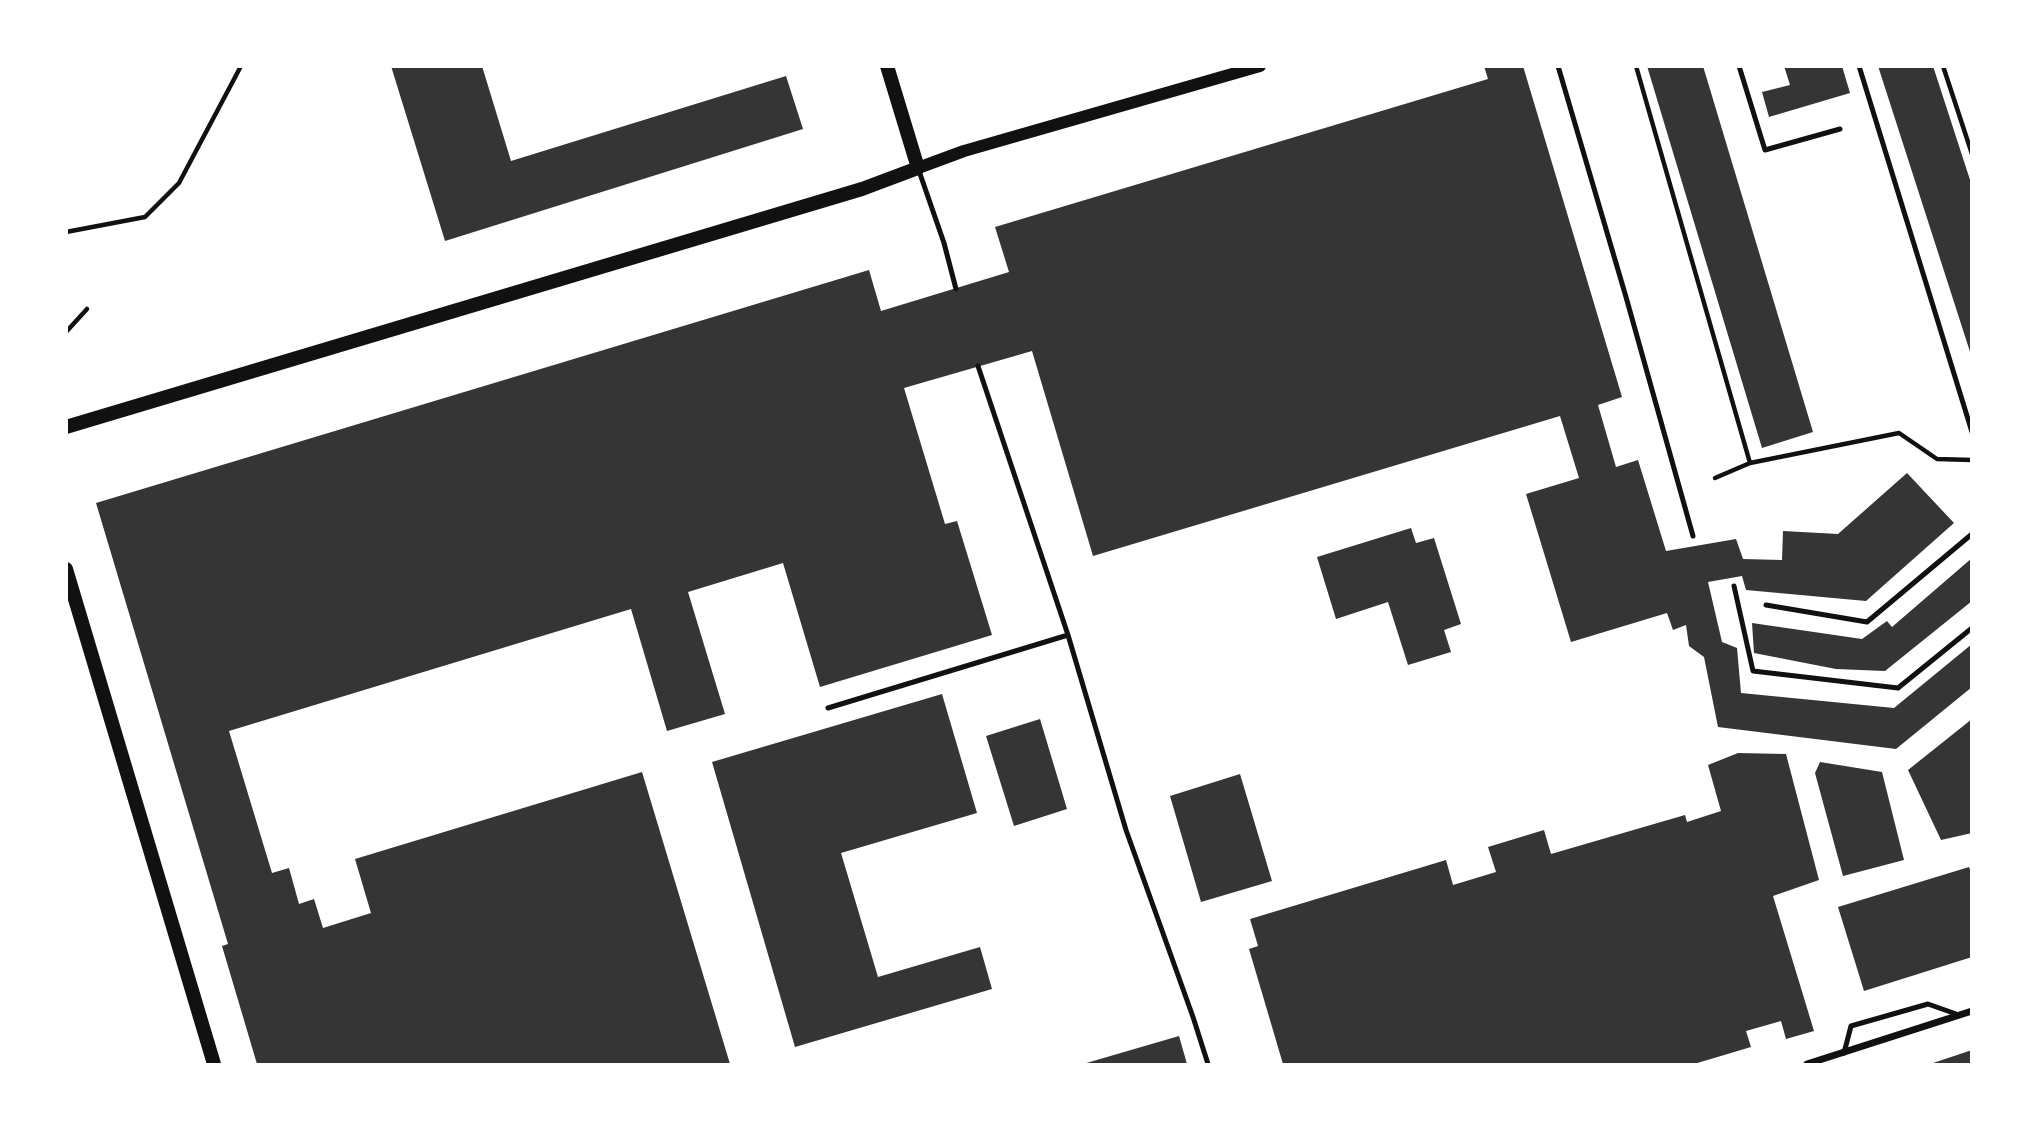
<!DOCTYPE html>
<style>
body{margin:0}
#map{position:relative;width:2038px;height:1131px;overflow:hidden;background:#fff;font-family:Inter,sans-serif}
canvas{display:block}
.frame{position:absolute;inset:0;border:68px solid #fff;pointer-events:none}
</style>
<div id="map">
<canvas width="2038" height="1131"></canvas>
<div class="frame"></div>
</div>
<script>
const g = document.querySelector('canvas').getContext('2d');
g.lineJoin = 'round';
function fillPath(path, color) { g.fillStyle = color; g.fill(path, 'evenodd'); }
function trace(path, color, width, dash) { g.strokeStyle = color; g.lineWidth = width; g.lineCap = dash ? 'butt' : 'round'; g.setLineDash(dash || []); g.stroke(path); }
const building = new Path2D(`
 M391,66H482L511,161L786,76L803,129L445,241Z
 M1484,66H1523L1622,397L1598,405L1616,467L1638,460L1666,551L1736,539L1743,559L1782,560L1783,531L1838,534L1907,473L1954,523L1866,601L1746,590L1742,576L1708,582L1722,642L1737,648L1741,693L1894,708L1972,644V687L1896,749L1718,727L1704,657L1689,646L1686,625L1673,630L1667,613L1571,642L1526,494L1579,478L1560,416L1093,556L1032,351L904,388L945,524L957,521L992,635L820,687L783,563L688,592L725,714L667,731L631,609L229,731L272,873L289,868L299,904L314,899L323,928L371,913L355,859L642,772L730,1064H257L222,946L228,944L96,503L869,270L881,311L1009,272L995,227L1488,79Z
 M1647,66H1703L1813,432L1762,448Z
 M1784,66H1842L1850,93L1769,117L1762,92L1790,85Z
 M1878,66H1933L1972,186V358Z
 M1411,528L1416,543L1434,538L1461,624L1444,630L1451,652L1408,665L1388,602L1336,619L1317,557Z
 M1972,558V601L1885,671L1836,669L1754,653L1752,623L1862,639L1887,621L1892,627Z
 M942,694L977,813L841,853L878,977L980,947L992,989L795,1047L712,762Z
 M1040,719L1067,809L1014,826L986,736Z
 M1972,719V833L1941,840L1908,770Z
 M1738,753L1786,754L1819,880L1773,896L1814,1031L1786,1039L1781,1021L1746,1031L1751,1047L1694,1064H1283L1249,949L1258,946L1250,919L1446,860L1453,885L1496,872L1488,847L1544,830L1551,854L1685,815L1687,822L1721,811L1708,765Z
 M1820,762L1882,772L1904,860L1843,876L1815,773Z
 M1240,774L1272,881L1201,902L1170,796Z
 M1969,867L1972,875V957L1864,991L1838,907Z
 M1179,1036L1187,1064H1083Z
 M1972,1050V1064H1930Z`);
const path = new Path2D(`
 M1636,66L1750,463
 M1943,66L1972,154
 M66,232L145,217L179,183L241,66
 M66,332L87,309
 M1715,478L1750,463L1899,433L1937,459L1972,460`);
const service = new Path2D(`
 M1558,66L1626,297L1693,536
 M1739,66L1765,150L1840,129
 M1859,66L1972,432
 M918,168L944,243L956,289
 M978,366L1068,635L1126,830L1193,1017L1208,1064
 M1734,586L1753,671L1898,688L1972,628
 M1766,605L1867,622L1972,534
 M828,708L1068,635
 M1844,1053L1851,1026L1928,1004L1959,1015`);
const minor = new Path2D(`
 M1807,1064L1972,1011`);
const tertiary = new Path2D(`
 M918,168L964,151L1260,66`);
const secondary = new Path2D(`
 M66,427L862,189L918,168L887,66
 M66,569L214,1064`);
fillPath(building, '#353535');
trace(path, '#111', 4.5);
trace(service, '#111', 5);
trace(minor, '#111', 7);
trace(tertiary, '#111', 12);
trace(secondary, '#111', 14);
</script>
